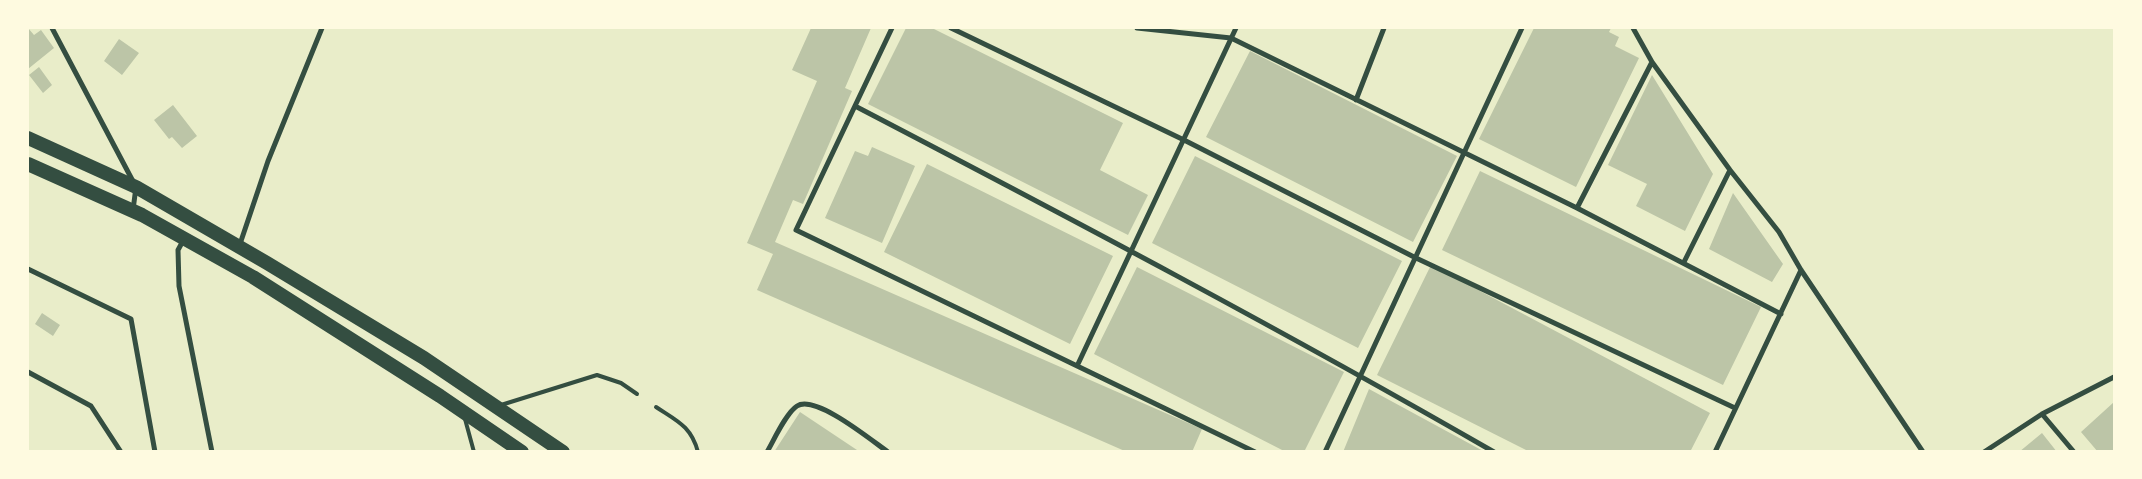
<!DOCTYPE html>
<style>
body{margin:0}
#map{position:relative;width:2142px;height:479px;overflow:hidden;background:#e9edc9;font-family:"Golos Text",sans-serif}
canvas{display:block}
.frame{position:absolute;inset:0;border:29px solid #fefae0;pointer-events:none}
</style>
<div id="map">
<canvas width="2142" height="479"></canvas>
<div class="frame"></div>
</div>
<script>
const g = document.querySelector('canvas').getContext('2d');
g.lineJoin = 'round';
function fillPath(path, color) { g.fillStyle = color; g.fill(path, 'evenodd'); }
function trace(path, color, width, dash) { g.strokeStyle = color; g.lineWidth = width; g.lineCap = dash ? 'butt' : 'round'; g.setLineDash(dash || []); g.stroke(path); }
const building = new Path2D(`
 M28,28L34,35L41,30L54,48L28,69Z
 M811,28H871L845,88L852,91L803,204L793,200L775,242L1202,429L1192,452H1127L757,290L773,254L747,243L817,81L792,70Z
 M906,28H932L1123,123L1100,170L1148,195L1128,235L868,104Z
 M1534,28H1611L1609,32L1619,37L1615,46L1639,58L1576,187L1479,139Z
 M119,39L139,53L122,75L104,61Z
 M1250,51L1457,156L1413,242L1206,137Z
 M39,67L52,85L43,93L29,75Z
 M1652,75L1713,174L1685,231L1636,206L1647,184L1608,165Z
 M173,105L197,136L182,148L172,137L169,139L154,120Z
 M872,147L915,166L882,243L825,218L855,151L868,156Z
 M1195,156L1402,261L1358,348L1152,243Z
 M927,164L1113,256L1070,344L884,252Z
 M1480,171L1761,307L1723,385L1442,250Z
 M1733,193L1783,264L1772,282L1709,249Z
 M1431,265L1710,413L1690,452H1530L1377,375Z
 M1137,267L1344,372L1304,452H1286L1094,354Z
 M42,313L60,325L53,336L35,324Z
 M1369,389L1485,452H1343Z
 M2114,402V452H2098L2081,432Z
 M800,412L860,452H774Z
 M2042,433L2057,452H2019Z`);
const service = new Path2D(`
 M501,405L597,375L621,383L637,394
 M656,407C677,421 691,426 698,452
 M465,419L474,452`);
const minor = new Path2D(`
 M52,28L136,187L133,210
 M892,28L796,230L1255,452
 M951,28L1184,140L1416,258L1735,408
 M1137,28L1231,38L1577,208L1781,314
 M1633,28L1652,62L1730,170L1779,232L1801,270L1923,452
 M1356,100L1384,28
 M855,106C1070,218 1284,331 1494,452
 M1577,208L1652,62
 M184,239L178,250L179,286L212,452
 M240,244L268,161L322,28
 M1684,262L1730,170
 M28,269L131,319L155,452
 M1078,364L1236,28
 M28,372L91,406L121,452
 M2042,414L2074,452
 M767,452C774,440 786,413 797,406C815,394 871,440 888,452
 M1325,452L1522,28
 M1715,452L1801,270
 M1984,452L2042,414L2114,377`);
const trunk = new Path2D(`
 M28,138L136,187L267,263L424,358L563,452
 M28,164L142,215L253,277L440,396L522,452`);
fillPath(building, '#bcc5a7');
trace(service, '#344e41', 4);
trace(minor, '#344e41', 5);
trace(trunk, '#344e41', 14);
</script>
